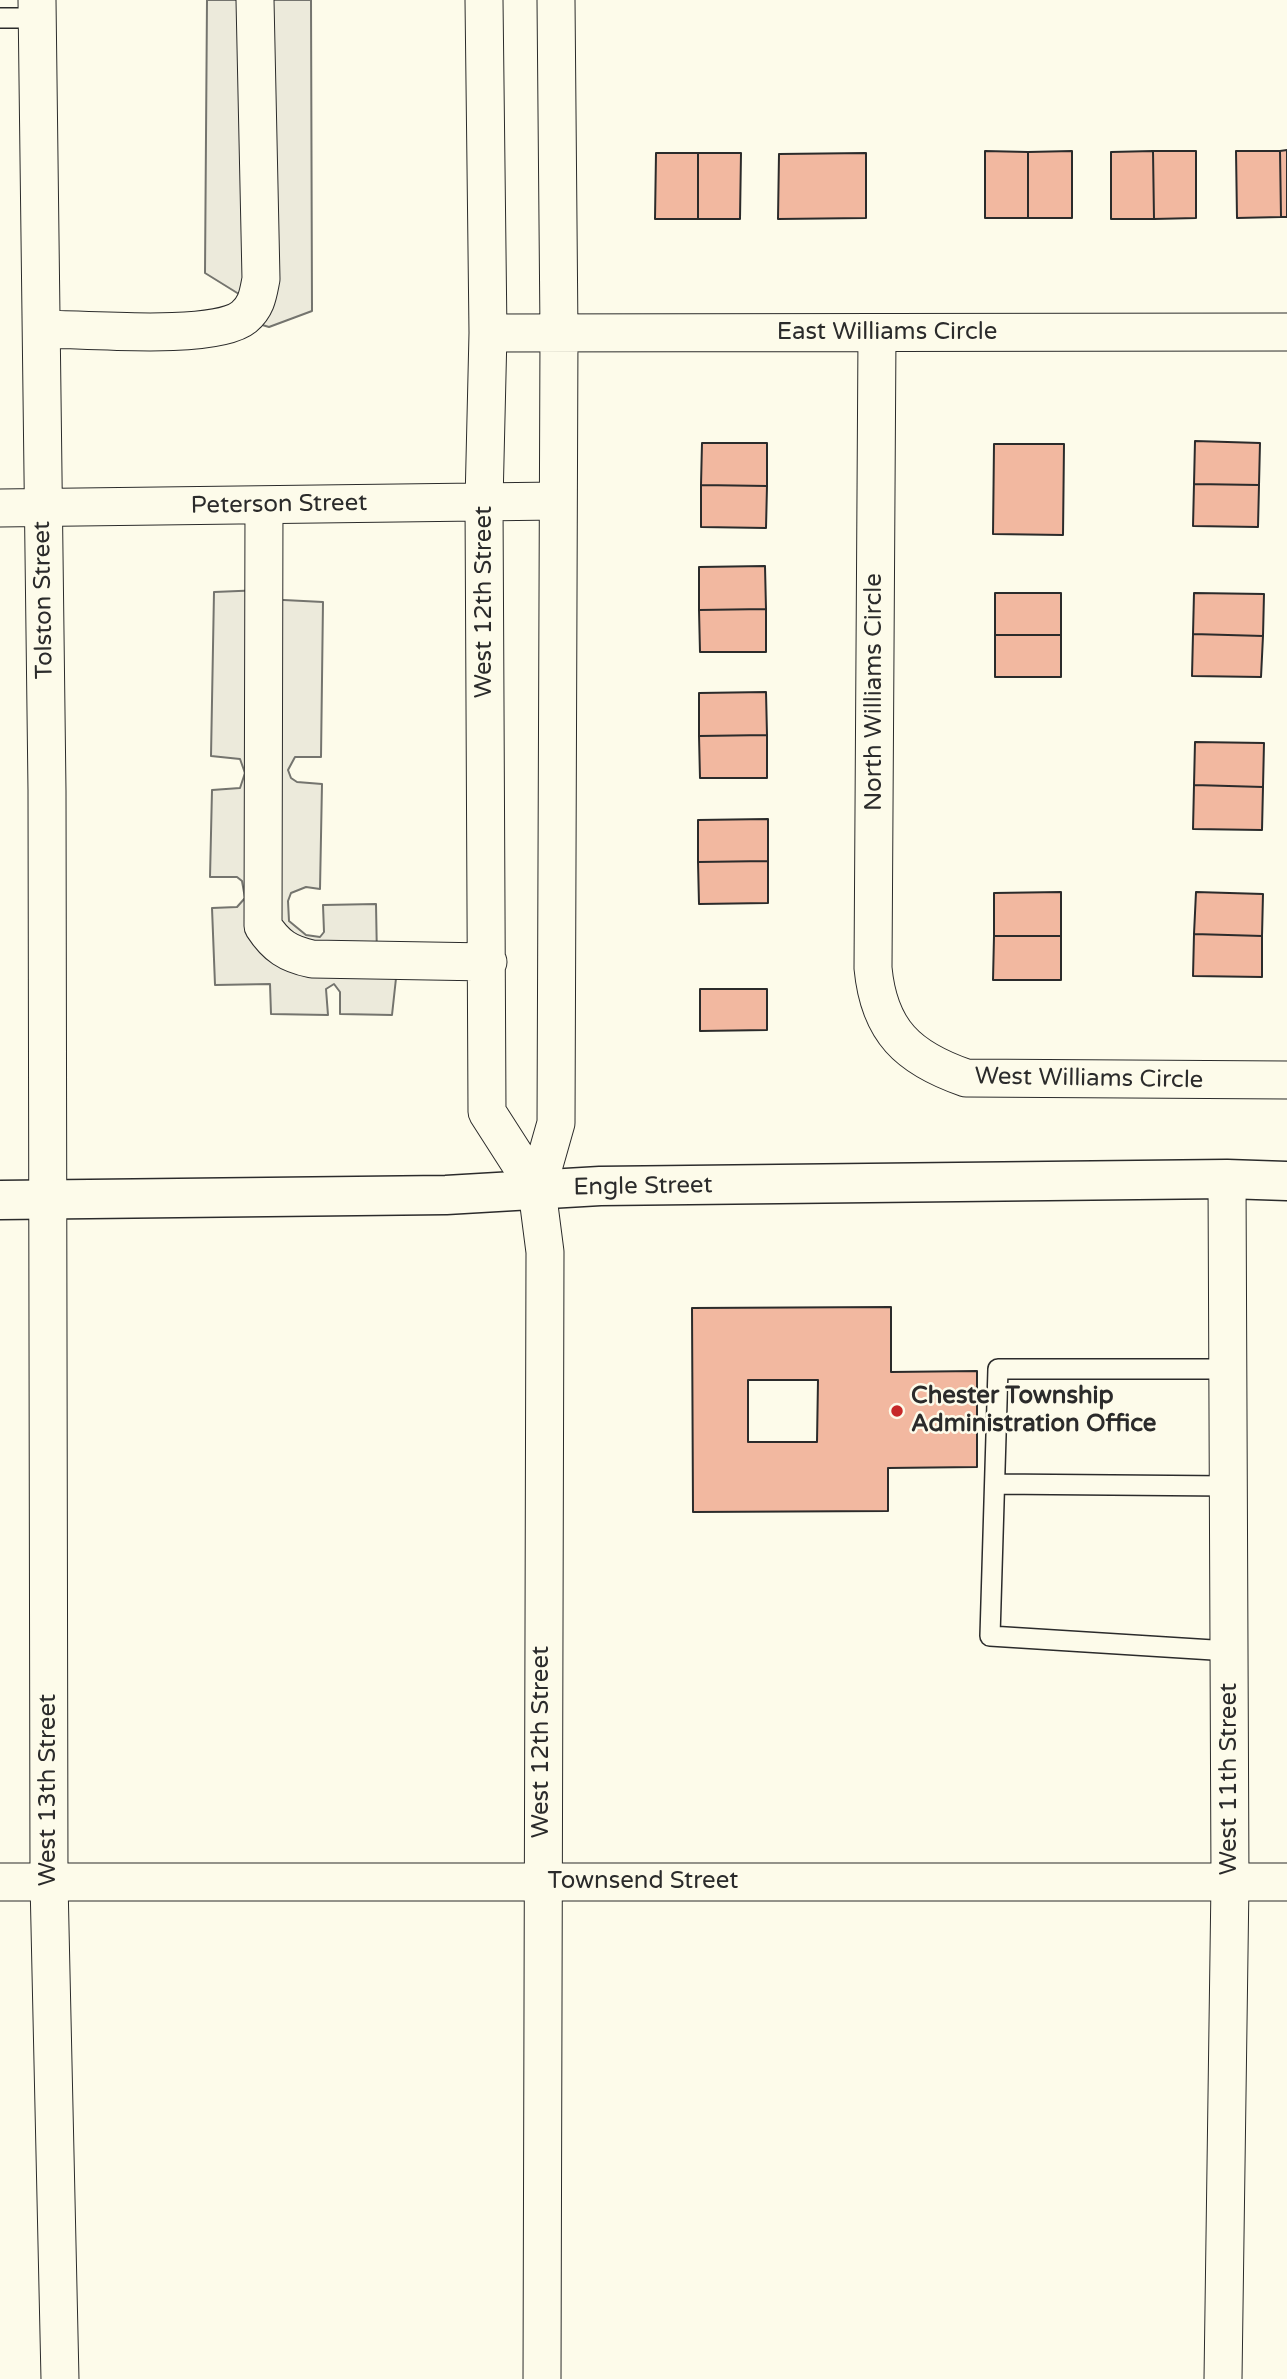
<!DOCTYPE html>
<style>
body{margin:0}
canvas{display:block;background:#fdfbea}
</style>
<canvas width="1287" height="2379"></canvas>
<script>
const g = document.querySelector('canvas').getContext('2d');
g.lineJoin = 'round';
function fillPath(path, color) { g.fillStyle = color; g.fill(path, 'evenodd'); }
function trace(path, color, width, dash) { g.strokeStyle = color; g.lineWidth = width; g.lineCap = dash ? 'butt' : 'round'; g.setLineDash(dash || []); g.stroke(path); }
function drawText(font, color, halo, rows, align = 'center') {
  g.font = font + ' "Varela Round",sans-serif'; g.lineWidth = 5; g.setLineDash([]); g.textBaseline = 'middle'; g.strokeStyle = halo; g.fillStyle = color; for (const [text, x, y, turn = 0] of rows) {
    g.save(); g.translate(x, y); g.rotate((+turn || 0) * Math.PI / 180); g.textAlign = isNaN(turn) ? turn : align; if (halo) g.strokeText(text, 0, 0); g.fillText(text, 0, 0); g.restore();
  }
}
const parking = new Path2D(`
 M207,0H311L312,311L269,327L242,319L255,304L205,273Z
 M263,590L264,599L323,602L321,757H295L288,770L291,778L297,782L322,784L320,889L306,887L291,893L288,901L289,921L306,935L320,937L324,932L323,905L376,904L377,959L398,960L392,1015L340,1014V992L334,984L326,989L328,1015L271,1014L270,984L215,985L212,908L237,907L245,898L242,881L237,877H210L212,790L240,788L245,773L240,759L211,756L214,592Z`);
const building = new Path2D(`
 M1287,150V217H1281L1280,151Z
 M985,151L1028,152V218H985Z
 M1072,151V218H1028V152Z
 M1153,151L1154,219H1111V152Z
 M1153,151H1196V218L1154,219Z
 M1236,151H1280L1281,217L1237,218Z
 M656,153H698V219H655Z
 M698,153H741L740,219H698Z
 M866,153V218L778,219L779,154Z
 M1195,441L1260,443L1259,485L1194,484Z
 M702,443H767V486L701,485Z
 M994,444H1064L1063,535L993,534Z
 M1194,484L1259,485L1258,527L1193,526Z
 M701,485L767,486L766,528L701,527Z
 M765,566L766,609L699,610V567Z
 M995,593H1061V635H995Z
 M1194,593L1264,594L1263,636L1193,634Z
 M766,609V652H700L699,610Z
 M1193,634L1263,636L1261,677L1192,676Z
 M995,635H1061V677H995Z
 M766,692L767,735L699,736V693Z
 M767,735V778H700L699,736Z
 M1195,742L1264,743L1263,787L1194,785Z
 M1194,785L1263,787L1262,830L1193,829Z
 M768,819V861L698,862V820Z
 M768,861V903L699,904L698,862Z
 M1061,892V936H994V893Z
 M1196,892L1263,894L1262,936L1194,934Z
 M1194,934L1262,936V977L1193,976Z
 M994,936H1061V980H993Z
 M700,989H767V1030L700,1031Z
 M891,1307V1372L977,1371V1467L888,1468V1511L693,1512L692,1308ZM748,1380H818L817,1442H748Z`);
const lane = new Path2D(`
 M0,18H36
 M1228,1369H998L990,1636L1229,1651
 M995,1484L1228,1486`);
const street = new Path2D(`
 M37,0L47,790L49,1882L60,2379
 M484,0L488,333L484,502L487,1112L537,1190
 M42,329C83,329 215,341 244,317C257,306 258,294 261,279L255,0
 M488,333L1287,332
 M877,335L873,968C879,1031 908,1058 966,1078L1287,1080
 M264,505L263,926C276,946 288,954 312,959L488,962
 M0,508L557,501
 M0,1882H1287
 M542,2379L545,1252L537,1190L556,1123L559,333L556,0
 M1223,2379L1230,1882L1227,1179`);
const secondary = new Path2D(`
 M0,1200L446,1195L600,1186L1227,1179L1287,1181`);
const markers = [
 [897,1411,7,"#c62828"]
];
const streetNames = [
 ["East Williams Circle",887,333],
 ["Peterson Street",279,505,-1],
 ["Tolston Street",44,600,-91],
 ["West 12th Street",485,602,-90],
 ["North Williams Circle",875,692,-90],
 ["West Williams Circle",1089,1079,1],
 ["Engle Street",643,1187,-1],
 ["West 12th Street",542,1742,-90],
 ["West 11th Street",1230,1779,-90],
 ["West 13th Street",49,1790,-90],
 ["Townsend Street",643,1882]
];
const poiNames = [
 ["Chester Township",911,1397],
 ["Administration Office",911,1425]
];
fillPath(parking, '#eceadb');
trace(parking, '#74746e', 2);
fillPath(building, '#f2b8a0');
trace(building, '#2b2b2b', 2);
trace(lane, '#2b2b2b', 22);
trace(street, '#2b2b2b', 39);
trace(secondary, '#2b2b2b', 41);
trace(lane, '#fdfbea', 19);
trace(street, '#fdfbea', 37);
trace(secondary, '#fdfbea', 38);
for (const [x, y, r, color] of markers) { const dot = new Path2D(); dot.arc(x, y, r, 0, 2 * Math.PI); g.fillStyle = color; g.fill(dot); trace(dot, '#fdfbea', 2.5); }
drawText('24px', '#2b2b2b', '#fdfbea', streetNames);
drawText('bold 24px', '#2b2b2b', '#fdfbea', poiNames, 'left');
</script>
